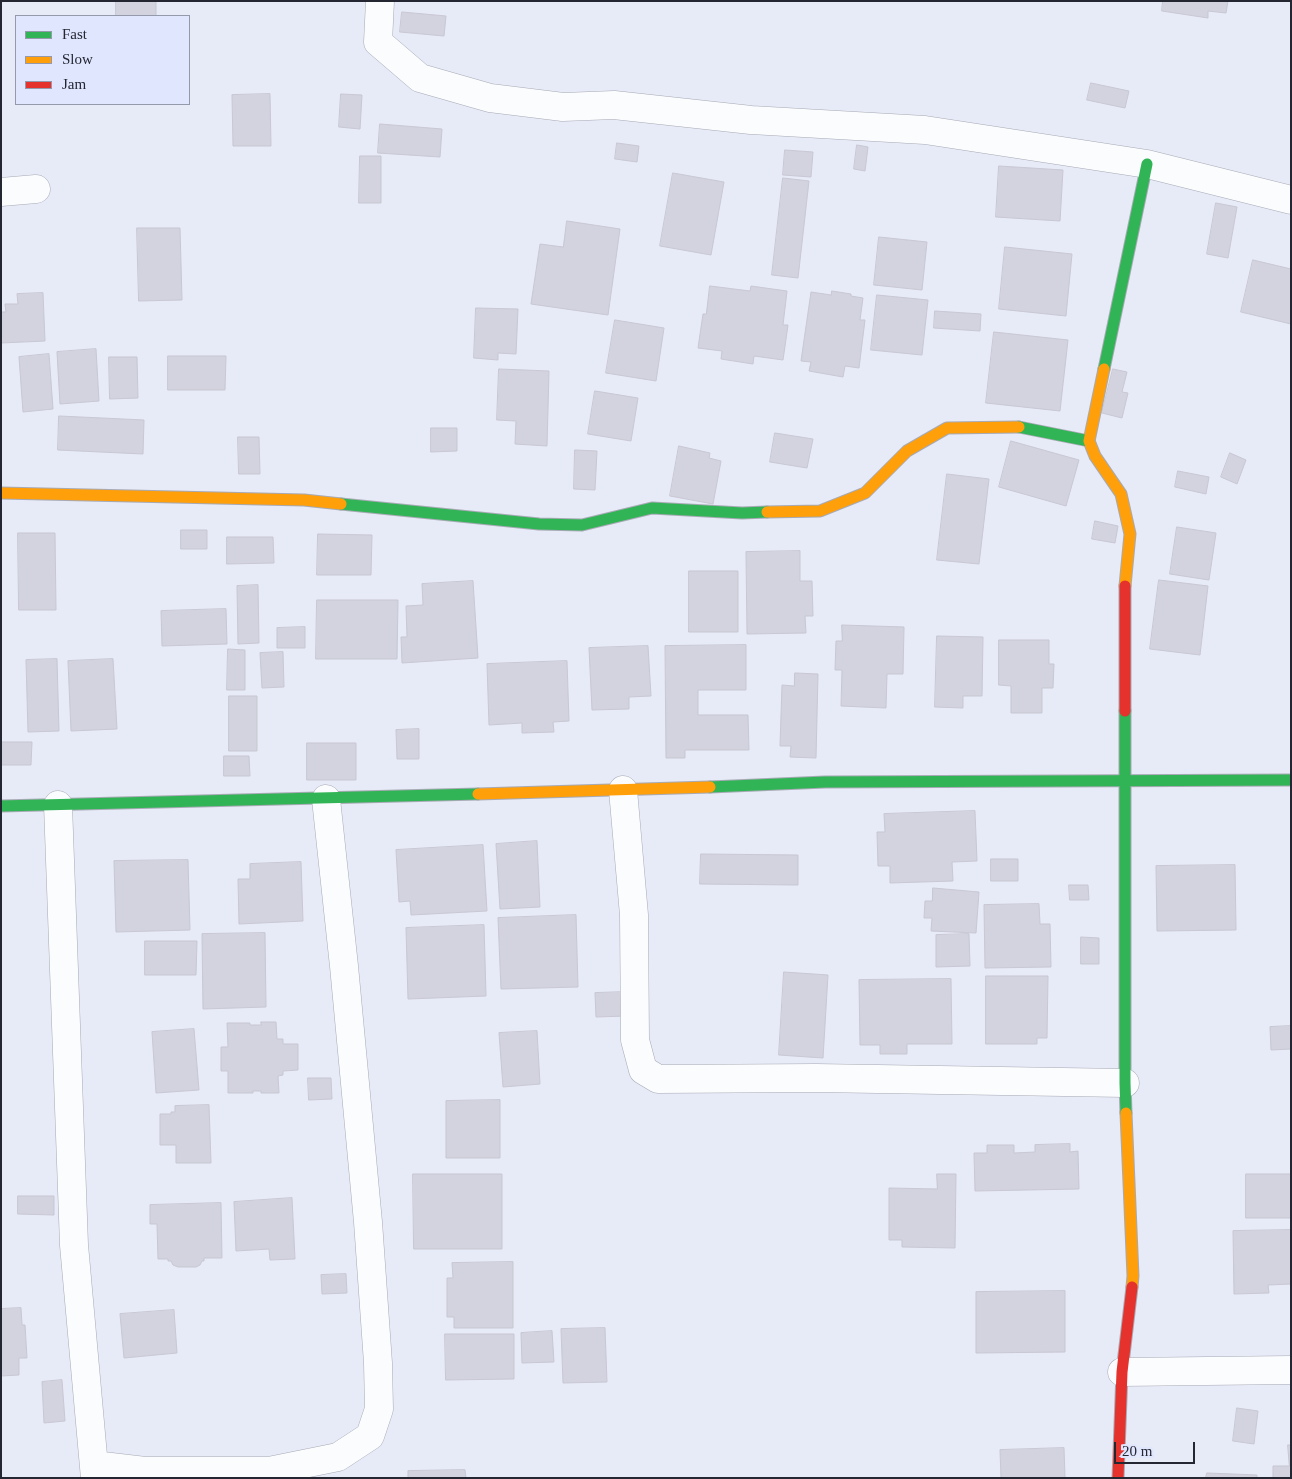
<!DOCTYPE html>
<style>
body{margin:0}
#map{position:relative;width:1292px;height:1479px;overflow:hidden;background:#e7eaf7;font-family:"Times New Roman",serif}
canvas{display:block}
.frame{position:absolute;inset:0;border:2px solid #242632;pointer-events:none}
.legend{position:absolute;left:15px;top:15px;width:175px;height:90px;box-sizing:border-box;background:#e0e6fe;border:1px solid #9599ac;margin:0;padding:6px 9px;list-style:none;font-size:15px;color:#242632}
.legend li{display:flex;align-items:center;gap:10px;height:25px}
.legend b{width:25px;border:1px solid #9599ac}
.scale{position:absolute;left:1114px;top:1442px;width:81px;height:22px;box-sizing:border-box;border:2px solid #242632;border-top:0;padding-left:6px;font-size:15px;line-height:18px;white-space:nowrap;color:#242632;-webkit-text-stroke:4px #e0e6fe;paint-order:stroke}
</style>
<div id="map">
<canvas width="1292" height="1479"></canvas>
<div class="frame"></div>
<ul class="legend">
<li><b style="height:6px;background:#30b455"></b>Fast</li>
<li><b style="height:6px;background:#ff9f0a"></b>Slow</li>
<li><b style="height:6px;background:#e5322d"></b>Jam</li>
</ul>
<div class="scale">20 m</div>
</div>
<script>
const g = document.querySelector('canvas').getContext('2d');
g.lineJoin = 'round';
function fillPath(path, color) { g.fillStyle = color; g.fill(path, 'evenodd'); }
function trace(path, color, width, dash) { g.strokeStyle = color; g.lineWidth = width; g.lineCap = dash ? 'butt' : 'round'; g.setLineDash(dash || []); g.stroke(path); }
const building = new Path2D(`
 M116,1H156V16H116Z
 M1163,1H1228L1226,13L1208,11V18L1162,11Z
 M402,12L446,16L444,36L400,32Z
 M1091,83L1129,91L1125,108L1087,100Z
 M270,94L271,146H233L232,95Z
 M341,94L362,95L360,129L339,127Z
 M380,124L442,129L440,157L378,153Z
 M617,143L639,146L637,162L615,159Z
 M857,145L868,147L865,171L854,169Z
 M785,150L813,152L811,177L783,175Z
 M360,156H381V203H359Z
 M999,166L1063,170L1060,221L996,217Z
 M673,173L724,182L711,255L660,246Z
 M783,178L809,181L798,278L772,275Z
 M1216,203L1237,207L1228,258L1207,254Z
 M567,221L620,229L608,315L531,304L540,244L563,247Z
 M137,228H180L182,300L139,301Z
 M879,237L927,242L922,290L874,285Z
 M1005,247L1072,254L1066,316L999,309Z
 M1253,260L1291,269V324L1241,312Z
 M710,286L750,291L751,286L787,291L783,325H788L783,360L754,356L753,364L721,359L722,351L698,348L703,314H706Z
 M832,291L851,294V296L863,298L860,320H865L859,368L845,366L843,377L809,371L811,362L801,361L811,292L831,295Z
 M43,293L45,341L1,343V312H6L5,304H18L17,294Z
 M877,295L928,300L922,355L871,350Z
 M476,308L518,309L516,354L498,353V360L474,358Z
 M935,311L981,314L980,331L934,328Z
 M615,320L664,328L656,381L606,373Z
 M994,332L1068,340L1060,411L986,403Z
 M96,349L99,401L60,404L57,352Z
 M49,354L53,409L23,412L19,357Z
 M168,356H226L225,390H168Z
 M109,357H137L138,398L110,399Z
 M499,369L549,371L547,446L515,444L516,421L497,420Z
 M1113,369L1127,372L1122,392L1128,393L1122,418L1102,413Z
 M595,391L638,398L631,441L588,434Z
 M59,416L144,420L143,454L58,450Z
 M431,428H457V451L431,452Z
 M775,433L813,439L807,468L770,462Z
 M238,437H259L260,474H239Z
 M1011,441L1079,460L1066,506L999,487Z
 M679,446L710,453L709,458L721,461L713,504L670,496Z
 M575,450L597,451L595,490L574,489Z
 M1230,453L1246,460L1237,484L1221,477Z
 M1178,471L1209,477L1206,494L1175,487Z
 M947,474L989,479L979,564L937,560Z
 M1095,521L1118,526L1115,543L1092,539Z
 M1177,527L1216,533L1209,580L1170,574Z
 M181,530H207V549H181Z
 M18,533H55L56,610H19Z
 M318,534L372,535L371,575H317Z
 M227,537H273L274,563L227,564Z
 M800,551V581H812L813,616H805L806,633L747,634L746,552Z
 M689,571H738V632H689Z
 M1159,580L1208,586L1200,655L1150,649Z
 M473,581L478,658L402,663L401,637H407L406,606L423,605L422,584Z
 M258,585L259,643L238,644L237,586Z
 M317,600H398L397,659H316Z
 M226,609L227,644L162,646L161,611Z
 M842,625L904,627L903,674H887L886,708L841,706L842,670H835L836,641H842Z
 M305,627V648H277V628Z
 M937,636L983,637L982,696H963V708L935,707Z
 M999,640H1049V664H1054L1053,688H1042V713H1011V686L999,685Z
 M746,645V690H698V715H748L749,750H685V758H666L665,646Z
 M648,646L651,696L629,697V709L592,710L589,648Z
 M228,649L245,650V690H227Z
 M283,652L284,687L262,688L260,653Z
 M57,659L59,731L28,732L26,660Z
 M113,659L117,729L71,731L68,661Z
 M567,661L569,721L553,722L554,732L522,733V723L489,725L487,664Z
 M795,673L818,674L816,758L790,757L791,746H780L782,685L794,686Z
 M229,696H257V751H229Z
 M419,729V759H397L396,730Z
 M1,742H32L31,765H1Z
 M307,743H356V780H307Z
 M224,756H249L250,776H224Z
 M975,811L977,861L952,862L953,881L890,883V866H878L877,832H885L884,814Z
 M537,841L540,907L500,909L496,844Z
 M483,845L487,911L411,915L410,901L399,902L396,850Z
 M701,854L798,855V885L700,884Z
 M991,859H1018V881H991Z
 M188,860L190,930L116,932L114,861Z
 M301,862L303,921L239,924L238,879H250V864Z
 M1235,865L1236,930L1157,931L1156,866Z
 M1069,885H1088L1089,900H1070Z
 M933,888L979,892L976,933L931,931L932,918H924L925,901H932Z
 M1039,904L1040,924H1050L1051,967L985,968L984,905Z
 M576,915L578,987L501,989L498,918Z
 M484,925L486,996L408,999L406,928Z
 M265,933L266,1007L203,1009L202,934Z
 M969,934L970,966L936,967V935Z
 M1081,937L1099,938V964H1081Z
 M145,941H197L196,975H145Z
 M784,972L828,975L823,1058L779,1055Z
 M986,976H1048L1047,1038H1037V1044H986Z
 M951,979L952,1044H907V1054H880V1045H860L859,980Z
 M626,992L627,1016L596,1017L595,993Z
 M261,1022H276L277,1039H283V1044H298V1070L283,1071V1075L278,1076L279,1093H261V1091H253V1093H228V1071H221V1047H228L227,1023H250V1025H261Z
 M1291,1026V1049L1271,1050L1270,1027Z
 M194,1029L199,1090L156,1093L152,1032Z
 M537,1031L540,1084L503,1087L499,1033Z
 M308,1078H331L332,1099L309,1100Z
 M500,1100V1158H446V1101Z
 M209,1105L211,1163H176V1145H160V1114H171V1112H175V1106Z
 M1070,1144V1152L1078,1151L1079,1189L975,1191L974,1153H987V1145H1014V1153L1035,1152V1145Z
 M413,1174H502V1249H414Z
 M937,1174H956L955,1248L902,1247V1240H889V1188L937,1189Z
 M1246,1174H1291V1218H1246Z
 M18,1196H54V1215L18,1214Z
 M292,1198L295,1259L270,1260L269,1249L236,1251L234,1202Z
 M221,1203L222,1258H204V1261H202L200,1265L196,1267H178L173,1265L171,1261H168V1259H158L157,1224H150V1205Z
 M1291,1230V1284L1268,1285L1269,1293L1234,1294L1233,1231Z
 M513,1262V1328H454V1317H447V1278H453L452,1263Z
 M346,1274L347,1293L322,1294L321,1275Z
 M1065,1291V1352L976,1353V1292Z
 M21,1308L22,1325H25L27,1358H19V1375L1,1376V1309Z
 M174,1310L177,1353L124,1358L120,1314Z
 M605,1328L607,1382L563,1383L561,1329Z
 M552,1331L554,1362L522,1363L521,1333Z
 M445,1334H514V1379L446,1380Z
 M62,1380L65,1421L44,1423L42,1382Z
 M1237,1408L1258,1411L1254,1444L1233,1441Z
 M1288,1445H1291V1478H1273V1466H1289Z
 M1064,1448L1065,1478H1001L1000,1450Z
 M465,1470L466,1478H408V1471Z
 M1207,1473L1257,1475V1478H1206Z`);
const street = new Path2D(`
 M380,1L378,42L420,78L490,98L563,107L614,105L751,120L925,130L1147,164L1291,200
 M1,192L36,189
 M623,790L634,915L635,1040L643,1070L658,1079L816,1078L1125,1083
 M58,805L74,1245L95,1478
 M1122,1372L1291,1370
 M94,1465L145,1471H269L338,1457L370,1436L379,1409L378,1363L368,1222L344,966L326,799`);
const fast = new Path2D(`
 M1104,369L1147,164
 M1019,427L1089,441
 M341,504L539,524L582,525L652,508L742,513L767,512
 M1125,711V1083L1126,1113
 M710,787L825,782L1291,780
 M1,806L478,794`);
const slow = new Path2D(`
 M1104,369L1089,441L1095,456L1121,494L1130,534L1125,586
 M1,493L304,500L341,504
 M767,512L820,511L865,493L907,451L947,428L1019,427
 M478,794L710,787
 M1126,1113L1133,1276L1132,1287`);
const jam = new Path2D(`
 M1125,711V586
 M1118,1478L1122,1372L1132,1287`);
fillPath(building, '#d2d3de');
trace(building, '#c8c7d3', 1);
trace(street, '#a7aab4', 29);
trace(fast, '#a7aab4', 13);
trace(slow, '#a7aab4', 13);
trace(jam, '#a7aab4', 13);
trace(street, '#fbfcfe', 28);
trace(fast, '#30b455', 11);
trace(slow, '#ff9f0a', 11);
trace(jam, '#e5322d', 11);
</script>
